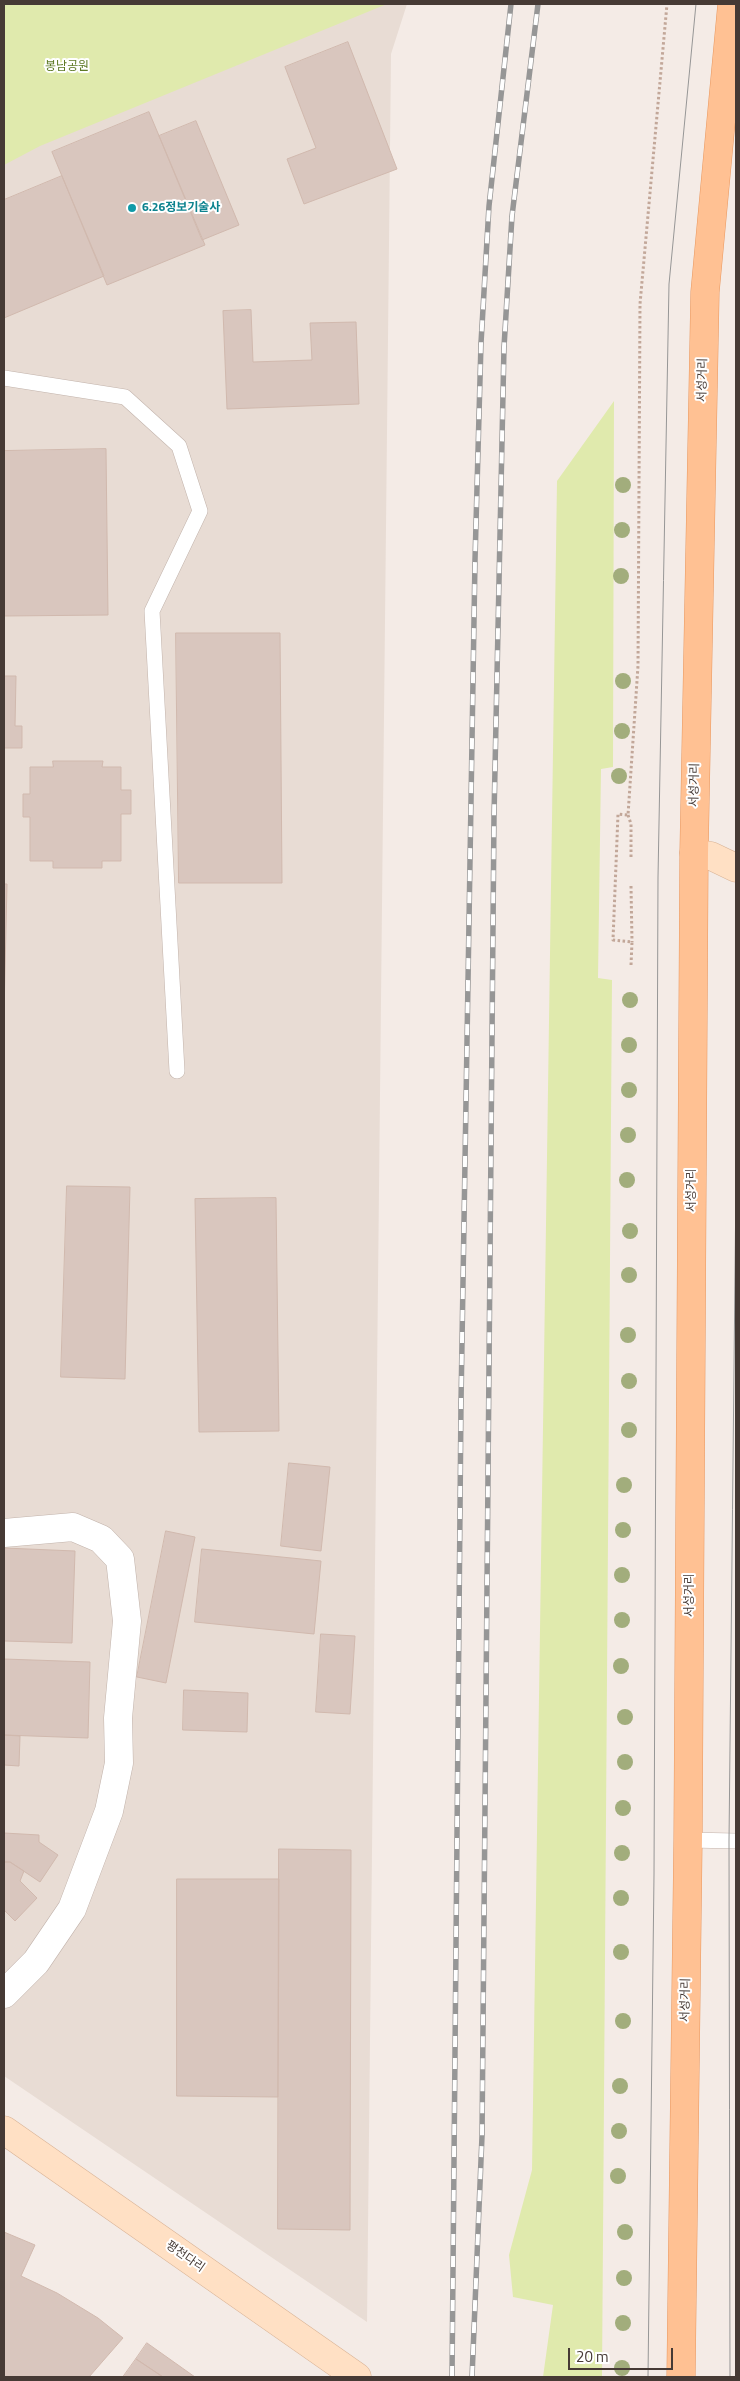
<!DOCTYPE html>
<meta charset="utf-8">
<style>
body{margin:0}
#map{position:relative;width:740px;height:2381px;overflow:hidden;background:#f4ebe6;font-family:"Titillium Web",sans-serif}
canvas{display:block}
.frame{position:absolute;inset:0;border:5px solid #463a35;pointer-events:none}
.scale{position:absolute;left:568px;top:2348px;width:105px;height:22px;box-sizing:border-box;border:2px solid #463a35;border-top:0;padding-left:6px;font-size:15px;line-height:18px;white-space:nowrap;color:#463a35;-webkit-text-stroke:4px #fff;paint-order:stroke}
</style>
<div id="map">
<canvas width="740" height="2381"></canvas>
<div class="frame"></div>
<div class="scale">20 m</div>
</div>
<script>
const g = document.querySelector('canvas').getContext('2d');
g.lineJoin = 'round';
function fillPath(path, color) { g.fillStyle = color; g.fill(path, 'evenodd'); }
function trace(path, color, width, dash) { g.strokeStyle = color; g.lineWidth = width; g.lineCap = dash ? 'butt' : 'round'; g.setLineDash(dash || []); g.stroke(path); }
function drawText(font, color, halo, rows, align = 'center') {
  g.font = font + ' "Titillium Web","Noto Sans KR",sans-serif'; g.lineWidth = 4; g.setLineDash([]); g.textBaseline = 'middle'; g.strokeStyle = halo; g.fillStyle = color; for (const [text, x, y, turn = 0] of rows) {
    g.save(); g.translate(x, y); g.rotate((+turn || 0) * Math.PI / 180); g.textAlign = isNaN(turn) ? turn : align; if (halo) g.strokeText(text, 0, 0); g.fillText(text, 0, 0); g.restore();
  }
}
const residential = new Path2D(`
 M4,4H407L391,54L367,2322L4,2076Z`);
const green = new Path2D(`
 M4,4H387L40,146L4,165Z
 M614,401L613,767L601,769L598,978L612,980L602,2377H543L553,2305L513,2297L509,2255L532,2170L557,481Z`);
const building = new Path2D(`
 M348,42L397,169L304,204L287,159L316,148L285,67Z
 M149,112L205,245L107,285L52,152Z
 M196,121L239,225L202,240L159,136Z
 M62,176L104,276L4,318V200Z
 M251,310L253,362L312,360L310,323L356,322L359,404L227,409L223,311Z
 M106,449L108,615L4,616V451Z
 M176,633H280L282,883H179Z
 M4,676H16L15,726H22V748H4Z
 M53,761H103L102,767H121V790H131V814H121V861H102V868H53V861H30V817H23V794H30V767H53Z
 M4,884H7L4,1014Z
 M67,1186L130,1187L125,1379L61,1377Z
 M276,1198L279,1431L199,1432L195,1199Z
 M289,1463L330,1467L321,1551L281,1546Z
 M166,1531L195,1537L166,1683L137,1677Z
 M4,1548L75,1551L72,1643L4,1641Z
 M202,1549L321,1561L314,1634L195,1622Z
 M321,1634L355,1636L350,1714L316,1712Z
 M4,1659L90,1662L88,1738L4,1735Z
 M184,1690L248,1693L247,1732L183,1730Z
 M4,1735L20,1736L19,1766L4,1765Z
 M4,1833L39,1835V1842L58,1855L40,1882L10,1862H4Z
 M279,1849L351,1850L350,2230L278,2229Z
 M4,1862H10L24,1871L20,1881L37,1898L15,1921L4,1910Z
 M177,1879H279L278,2097L177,2096Z
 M4,2232L35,2245L21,2276L57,2293L98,2318L123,2338L89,2377H4Z
 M147,2343L195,2377H163L136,2359Z
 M136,2359L163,2377H123Z`);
const path = new Path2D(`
 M628,815L631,824V859
 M631,886L632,942
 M631,965L632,942L613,940L618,814L628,815L638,666L640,304L667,4`);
const lane = new Path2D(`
 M4,378L125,397L179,446L200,511L152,611L177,1071
 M688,1840L736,1841`);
const street = new Path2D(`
 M4,1533L73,1527L101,1539L120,1559L127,1621L118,1718L119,1763L109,1811L72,1909L36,1962L4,1994`);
const secondary = new Path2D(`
 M694,853L711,856L736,868
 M4,2130L357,2377`);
const primary = new Path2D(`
 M681,2377L688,1840L694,853L705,292L732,4`);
const tram = new Path2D(`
 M648,2377L654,1875L658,877L669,284L696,4
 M730,2377L729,1841L736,1179`);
const rail = new Path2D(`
 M452,2377L461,1402L475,560L481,343L489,206L511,4
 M472,2377L482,2136L494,816L504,347L512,216L538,4`);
const trees = [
 [623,485],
 [622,530],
 [621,576],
 [623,681],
 [622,731],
 [619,776],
 [630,1000],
 [629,1045],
 [629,1090],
 [628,1135],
 [627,1180],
 [630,1231],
 [629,1275],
 [628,1335],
 [629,1381],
 [629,1430],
 [624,1485],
 [623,1530],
 [622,1575],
 [622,1620],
 [621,1666],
 [625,1717],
 [625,1762],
 [623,1808],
 [622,1853],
 [621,1898],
 [621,1952],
 [623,2021],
 [620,2086],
 [619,2131],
 [618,2176],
 [625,2232],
 [624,2278],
 [623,2323],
 [622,2368]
];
const markers = [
 [132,208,5,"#0f9aa8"]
];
const parkNames = [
 ["봉남공원",67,67]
];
const cultureNames = [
 ["6.26정보기술사",142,208]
];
const streetNames = [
 ["서성거리",703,380,-89],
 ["서성거리",695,785,-89],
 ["서성거리",692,1190,-90],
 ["서성거리",690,1595,-90],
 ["서성거리",686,2000,-89],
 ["평천다리",185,2257,35]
];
fillPath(residential, '#e8dcd4');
fillPath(green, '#e0eaad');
fillPath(building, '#d9c6be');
trace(building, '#d1b9ae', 1);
trace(lane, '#c2b3ab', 16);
trace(street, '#c2b3ab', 29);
trace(secondary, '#d9b396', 29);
trace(primary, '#e8975f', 29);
trace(path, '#c2a799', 3, [2.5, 2.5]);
trace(lane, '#fff', 15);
trace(street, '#fff', 28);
trace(secondary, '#ffe0c4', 28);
trace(primary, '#ffc193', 28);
trace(tram, '#969696', 1);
trace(rail, '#969696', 5.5);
trace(rail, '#fff', 4, [11]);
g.fillStyle = '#a2ad7c';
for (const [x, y] of trees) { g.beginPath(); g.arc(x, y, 8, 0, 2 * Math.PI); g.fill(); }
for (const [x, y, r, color] of markers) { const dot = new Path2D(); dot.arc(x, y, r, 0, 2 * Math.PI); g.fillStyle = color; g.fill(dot); trace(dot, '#fff', 2); }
drawText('12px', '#5e7a26', '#fff', parkNames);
drawText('bold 12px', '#0d838f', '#fff', cultureNames, 'left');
drawText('12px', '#463a35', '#fff', streetNames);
</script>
